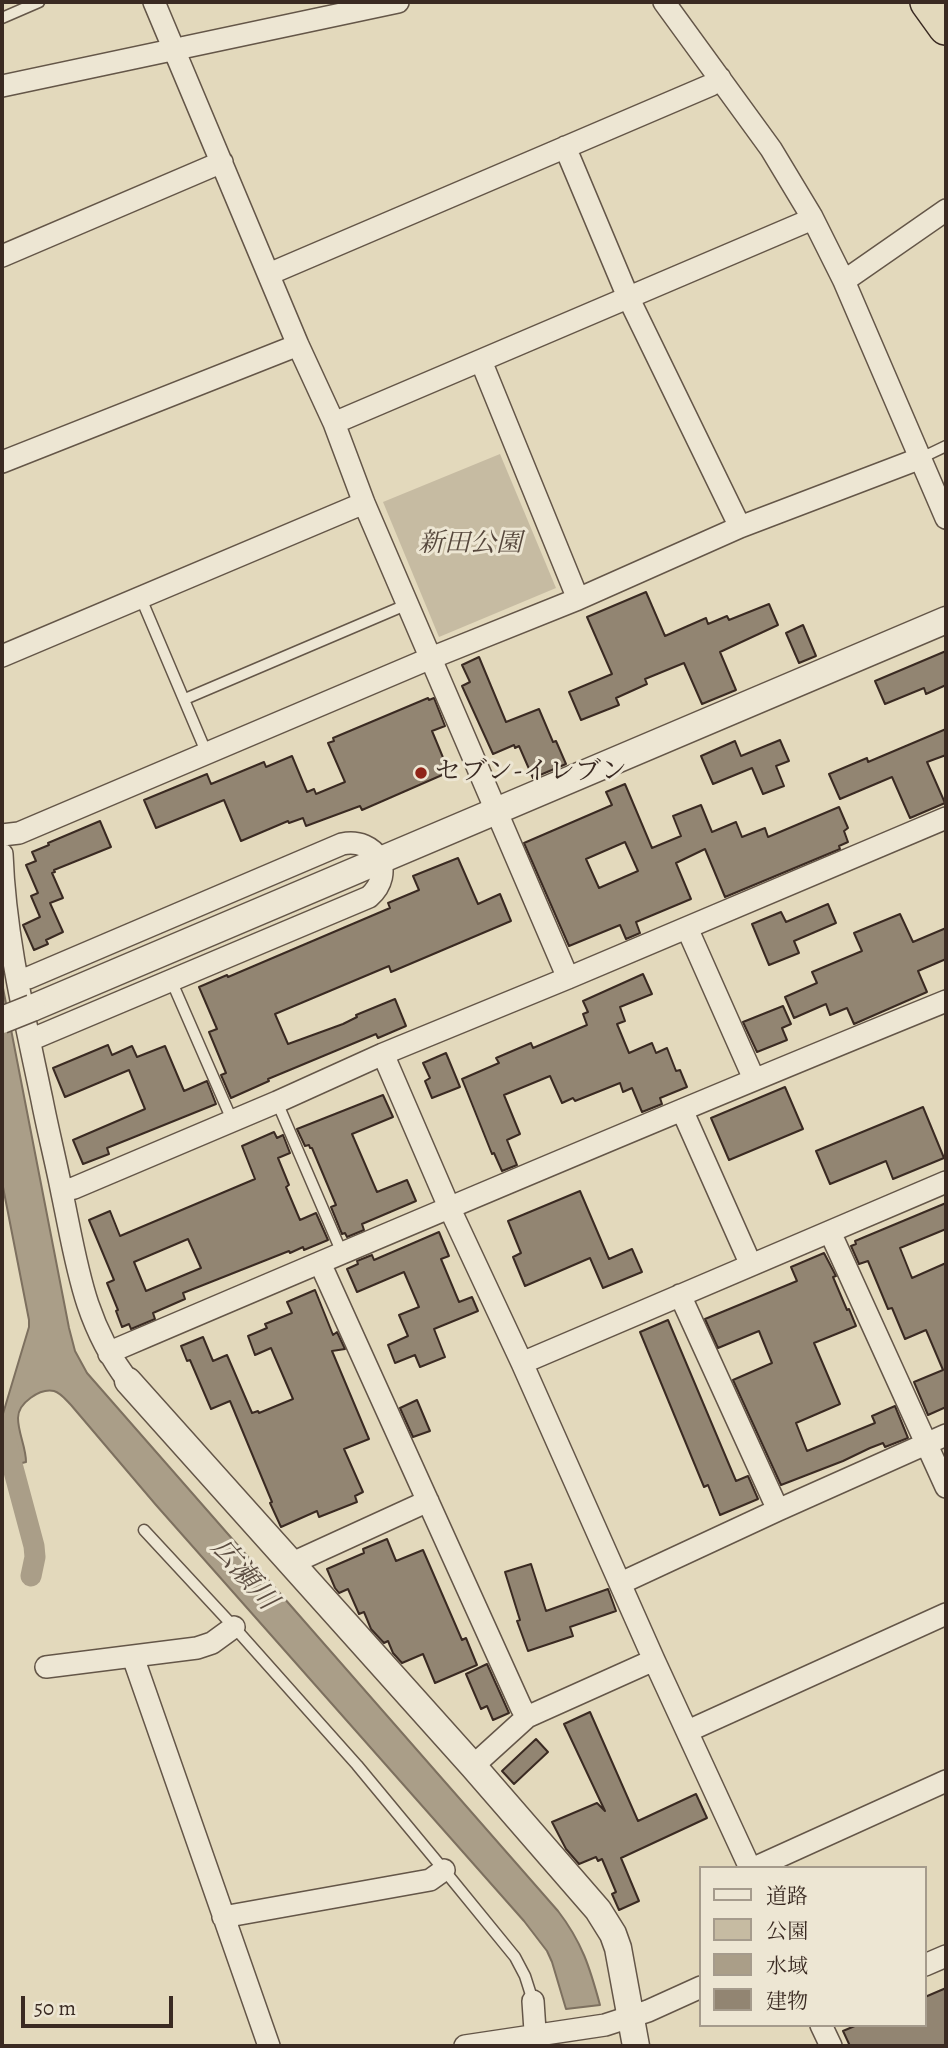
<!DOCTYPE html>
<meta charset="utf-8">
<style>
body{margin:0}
#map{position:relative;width:948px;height:2048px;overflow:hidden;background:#e3d9bc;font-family:Alegreya,"Noto Serif JP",serif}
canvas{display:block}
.frame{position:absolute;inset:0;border:4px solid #3a2a22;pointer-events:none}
.legend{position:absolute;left:699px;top:1866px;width:228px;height:161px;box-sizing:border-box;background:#ede6d3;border:2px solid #a59b8c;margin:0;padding:9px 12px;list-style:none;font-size:21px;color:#3a2a22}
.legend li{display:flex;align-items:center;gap:14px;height:35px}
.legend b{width:35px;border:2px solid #a59b8c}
.scale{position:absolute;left:21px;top:1996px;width:152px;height:32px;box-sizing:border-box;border:4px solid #3a2a22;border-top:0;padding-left:9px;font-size:21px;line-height:24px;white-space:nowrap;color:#3a2a22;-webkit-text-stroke:5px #ede6d3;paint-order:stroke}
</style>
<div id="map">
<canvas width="948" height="2048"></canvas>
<div class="frame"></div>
<ul class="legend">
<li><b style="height:9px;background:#ede6d3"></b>道路</li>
<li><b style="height:19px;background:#c6bba2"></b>公園</li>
<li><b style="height:19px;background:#aa9e88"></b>水域</li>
<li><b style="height:19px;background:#928572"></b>建物</li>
</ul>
<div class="scale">50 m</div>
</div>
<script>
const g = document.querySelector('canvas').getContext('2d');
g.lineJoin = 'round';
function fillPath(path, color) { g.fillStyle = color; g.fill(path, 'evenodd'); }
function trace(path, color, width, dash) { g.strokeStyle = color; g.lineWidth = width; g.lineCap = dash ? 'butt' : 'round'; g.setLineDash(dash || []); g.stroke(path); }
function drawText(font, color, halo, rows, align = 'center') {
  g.font = font + ' Alegreya,"Noto Serif JP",serif'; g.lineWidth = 6; g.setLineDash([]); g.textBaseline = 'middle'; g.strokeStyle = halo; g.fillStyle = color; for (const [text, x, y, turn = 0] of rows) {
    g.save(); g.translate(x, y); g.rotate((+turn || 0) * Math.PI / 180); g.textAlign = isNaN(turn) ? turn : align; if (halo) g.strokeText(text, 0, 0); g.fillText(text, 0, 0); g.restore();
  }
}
const green = new Path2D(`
 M500,454L556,588L439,637L383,502Z`);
const water = new Path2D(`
 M2,983L69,1328L75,1351L87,1373L558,1911C582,1942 590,1968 600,2005L566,2009L552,1962L547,1951L524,1921L156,1505L71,1405C66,1400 61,1393 54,1391C40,1388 18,1403 18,1418C18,1433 26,1447 26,1462L2,1468V1417L29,1327V1320L2,1182Z`);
const canal = new Path2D(`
 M5,1438L34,1546L35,1557L31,1576`);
const building = new Path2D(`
 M646,592L665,636L706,618L708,624L727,616L729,620L769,604L778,625L720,652L736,690L702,704L684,663L645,679L647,684L616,698L619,705L581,720L569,692L612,674L587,617Z
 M803,625L816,656L799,663L786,633Z
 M946,651V685L926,694L924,688L885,704L875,681Z
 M479,657L506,722L539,709L553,742L556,741L566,764L533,778L519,746L515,748L514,745L493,754L462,686L470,682L462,665Z
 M428,698L429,700L434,698L445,726L432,731L449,772L362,810L360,806L306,826L303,818L289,823L288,821L241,841L224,800L156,828L144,800L207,774L211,784L264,762L266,767L292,756L307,792L314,789L316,794L345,782L328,743L334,741L333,738Z
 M946,729V755L927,762L945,803L910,818L892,777L840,799L829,774L867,758L868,762Z
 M780,740L789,761L776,766L784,786L763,794L752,768L713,784L701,756L735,741L741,756Z
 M625,784L652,848L681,836L673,816L701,805L712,832L736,822L742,837L765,828L768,837L839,807L848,828L844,831L848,842L839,846L840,849L725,897L705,849L676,863L691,899L636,922L640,933L626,939L620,925L569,946L524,843L612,805L606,792ZM625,842L638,871L599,888L586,859Z
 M100,821L111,847L54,870L55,872L52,873L63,898L50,903L63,932L46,940L48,944L34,950L23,925L40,917L31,896L38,893L26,865L36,861L32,852L49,845L48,843Z
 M458,858L478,904L500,894L511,921L391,972L389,966L275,1014L288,1044L343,1024L357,1017L356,1015L395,999L406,1026L378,1038L376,1034L268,1079L269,1081L231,1098L221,1075L226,1073L209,1032L217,1029L199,987L227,975L228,977L390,908L388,903L419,890L413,876Z
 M828,904L836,923L794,941L799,953L769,965L752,924L781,912L786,922Z
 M900,914L913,942L946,928V959L918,971L927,992L854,1024L847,1008L830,1015L826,1004L794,1018L785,997L817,983L812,972L862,951L854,933Z
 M643,974L652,994L620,1007L625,1021L617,1024L629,1053L652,1043L656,1053L667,1048L676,1071L680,1070L687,1087L660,1098L662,1104L642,1112L632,1088L623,1092L620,1083L575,1101L573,1098L562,1103L550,1076L504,1095L520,1134L507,1140L517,1165L502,1171L494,1153L492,1154L462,1079L499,1063L496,1058L531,1043L533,1048L587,1025L583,1014L588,1012L583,1001Z
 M783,1006L791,1024L782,1028L787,1040L757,1052L743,1022Z
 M108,1045L112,1055L132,1046L137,1057L165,1046L184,1091L207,1081L216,1104L107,1148L109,1154L83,1164L73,1140L145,1109L129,1070L65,1097L53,1068Z
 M446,1053L460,1087L432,1098L425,1081L430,1078L423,1063Z
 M785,1087L803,1129L729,1160L711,1118Z
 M383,1095L393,1117L352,1134L377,1192L407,1180L416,1201L362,1224L364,1230L347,1237L345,1233L342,1234L331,1207L336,1205L312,1148H310L309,1145L305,1146L297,1129Z
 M923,1107L944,1158L893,1179L886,1161L830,1184L816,1151Z
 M274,1132L277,1138L283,1135L290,1153L278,1158L289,1185L286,1187L300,1220L316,1213L328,1240L304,1250L303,1247L290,1253L289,1251L183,1293L185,1299L153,1313L155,1319L131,1329L129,1324L122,1327L116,1311L118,1310L107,1283L114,1280L89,1220L110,1211L120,1236L255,1179L242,1146ZM188,1239L201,1268L146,1291L134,1262Z
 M580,1191L609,1259L632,1249L642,1272L603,1288L590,1258L525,1286L513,1257L521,1253L508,1221Z
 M946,1203V1229L900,1248L912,1278L946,1263V1407L928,1415L914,1382L943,1370L926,1330L905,1339L892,1308L888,1309L868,1261L859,1264L851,1246L856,1244L855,1241Z
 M439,1232L449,1256L441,1259L459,1302L472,1297L478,1311L434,1329L445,1357L420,1367L415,1355L395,1363L388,1345L408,1336L399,1315L419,1307L404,1272L357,1292L347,1269L358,1264L357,1261L372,1255L374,1260Z
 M824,1253L836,1276L833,1277L847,1310L849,1309L856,1326L814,1343L840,1404L796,1423L807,1451L875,1423L872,1416L895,1406L908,1438L885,1447L883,1443L870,1448L843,1461L781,1485L733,1380L772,1363L759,1331L718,1348L705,1319L797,1281L791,1267Z
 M315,1290L333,1335L337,1332L345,1349L332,1351L369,1439L344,1449L363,1492L355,1496L357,1502L319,1517L317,1511L281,1527L270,1503L272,1502L230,1401L211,1409L190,1360L187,1361L181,1346L203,1337L213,1361L227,1355L252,1413L258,1411L259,1413L293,1399L271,1348L255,1355L248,1336L267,1328L265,1324L292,1313L287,1302Z
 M668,1320L736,1481L748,1476L758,1499L720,1515L708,1485L704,1487L640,1332Z
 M417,1400L430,1431L413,1437L400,1408Z
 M387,1539L396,1561L423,1550L462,1640L466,1638L477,1665L435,1683L423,1654L402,1663L393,1653L388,1641L384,1643L371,1629L364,1612L359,1614L348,1589L339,1593L335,1588L327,1569L364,1553L363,1549Z
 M531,1564L546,1611L608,1589L616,1611L570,1627L573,1636L528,1651L517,1621L520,1620L505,1572Z
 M487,1664L509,1713L493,1720L487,1706L481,1709L466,1674Z
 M590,1712L638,1821L696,1794L707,1818L621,1858L639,1901L619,1910L612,1894L616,1892L602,1859L598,1861L596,1857L579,1864L566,1849L552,1822L597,1803L605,1811L564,1724Z
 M536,1739L548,1752L514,1784L502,1771Z
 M946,1988V2046H850L843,2031L857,2025H925V1997Z`);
const service = new Path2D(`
 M2,18L39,2
 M921,458L946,446
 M140,596L207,754
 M185,699L408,604
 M171,980L232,1120
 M277,1102L342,1253
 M144,1530L234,1627L357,1765L444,1870L515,1957L525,1976L533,2001`);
const minor = new Path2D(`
 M154,2L298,345L334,423L364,503L568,978
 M664,2L771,149L812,217L844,281L946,518
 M2,86L398,2
 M565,147L628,297L740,527
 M2,256L222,162
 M269,274L711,85L720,78
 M844,281L946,210
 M481,361L578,599
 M334,423L803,223L812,217
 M2,462L298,345
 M2,656L364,503
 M2,835L19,833L431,658L578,599L740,527L921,458
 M2,854C5,937 25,1019 42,1100C48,1131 56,1162 62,1193C77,1264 83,1321 128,1381
 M687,928L754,1079
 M18,980L28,978L342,844C376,837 397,872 369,897L30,1040
 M383,1054L449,1207L522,1363L654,1660L750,1868
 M682,1110L751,1265
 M62,1191L74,1188L277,1102L383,1054L568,978L946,818
 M830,1232L946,1487
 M320,1263L521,1707L527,1717
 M680,1295L778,1510
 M109,1354L117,1349C393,1231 668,1114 946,1001
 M522,1363L946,1182
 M292,1566L299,1560L428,1501
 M621,1583L778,1510L946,1435
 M133,1657L269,2046
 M46,1667L197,1648L212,1643L234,1627
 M688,1731L946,1614
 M473,1766L527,1717L654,1660
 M754,1868L946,1781
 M223,1917L430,1880L444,1870
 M925,1965L946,1956
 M533,2001L536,2046
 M821,2025L831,2046
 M465,2046L605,2025L648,2011L701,1987`);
const tertiary = new Path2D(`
 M32,1008L946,620
 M128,1381L473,1766L598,1910L613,1934L618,1948L636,2046`);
const trunk = new Path2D(`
 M928,2L946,27`);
const tertiaryBridge = new Path2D(`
 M2,1020L32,1008`);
const markers = [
 [421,773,7,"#8f2418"]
];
const parkNames = [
 ["新田公園",470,545]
];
const poiNames = [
 ["セブン-イレブン",435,773]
];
const waterNames = [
 ["広瀬川",243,1575,49]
];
fillPath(green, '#c6bba2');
fillPath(water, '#aa9e88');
trace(water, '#7d705f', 2);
trace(canal, '#aa9e88', 21);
fillPath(building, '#928572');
trace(building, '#3a2a22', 2);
trace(service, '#645648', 13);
trace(minor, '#645648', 24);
trace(tertiary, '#645648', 29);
trace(trunk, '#3a2a22', 38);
trace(service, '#ede6d3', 10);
trace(minor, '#ede6d3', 21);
trace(tertiary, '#ede6d3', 26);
trace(trunk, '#e3d9bc', 35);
trace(tertiaryBridge, '#645648', 29, []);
trace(tertiaryBridge, '#ede6d3', 26);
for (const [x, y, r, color] of markers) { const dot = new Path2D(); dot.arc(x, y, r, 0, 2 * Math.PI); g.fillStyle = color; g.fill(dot); trace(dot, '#ede6d3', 2.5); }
drawText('italic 26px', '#56473c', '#ede6d3', parkNames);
drawText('26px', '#3a2a22', '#ede6d3', poiNames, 'left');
drawText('italic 28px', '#5c4d41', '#ede6d3', waterNames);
</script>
